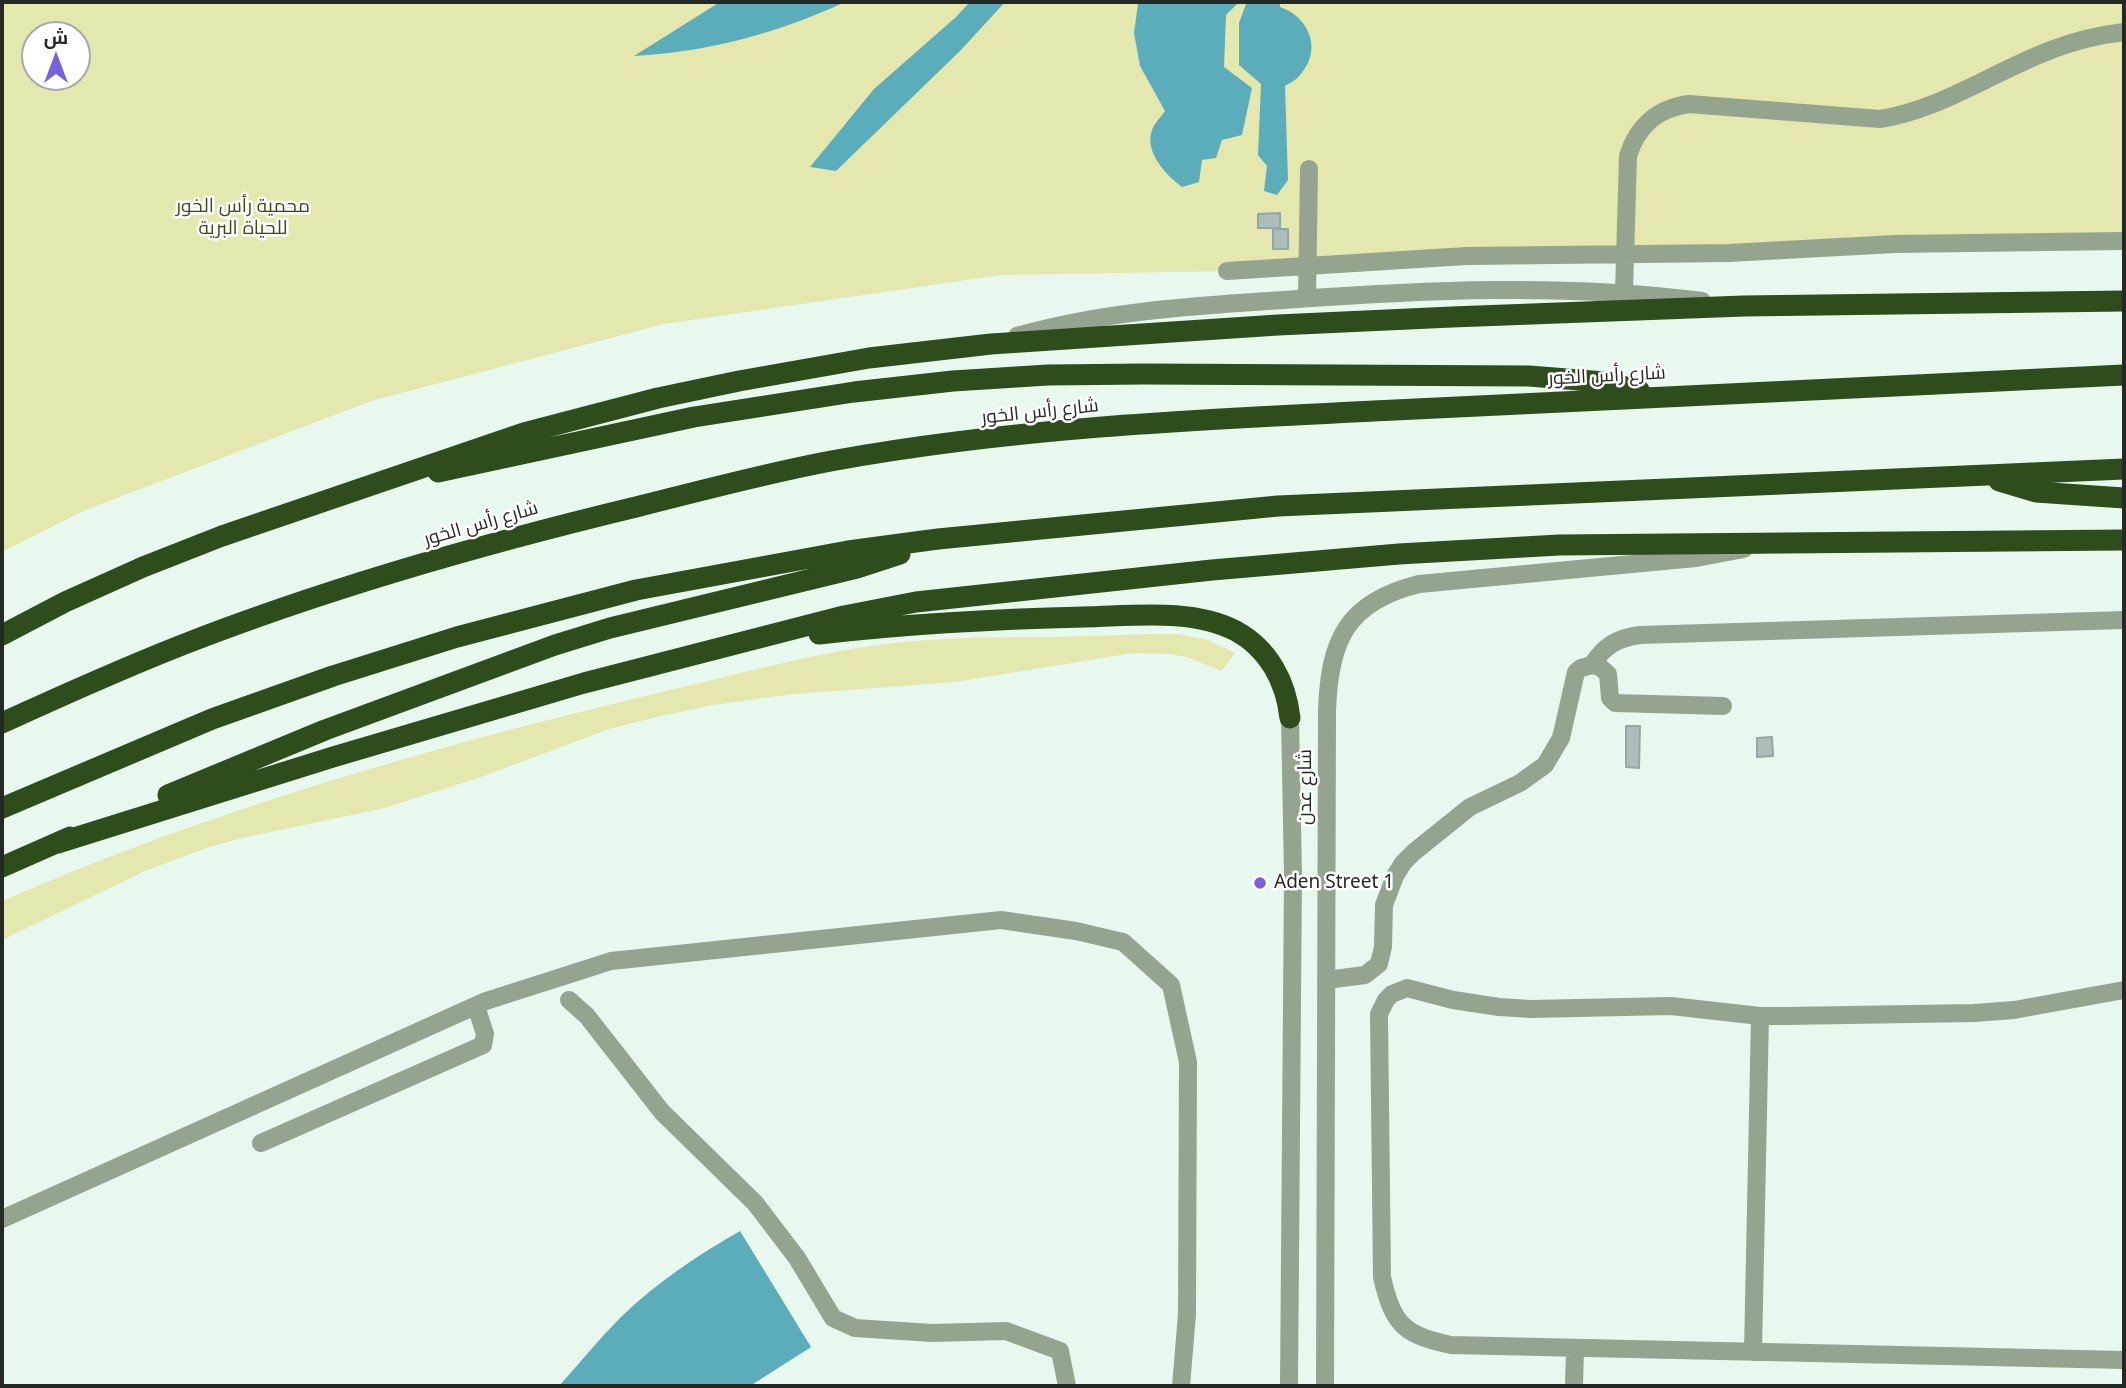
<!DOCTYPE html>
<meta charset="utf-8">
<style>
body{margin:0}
#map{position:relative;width:2126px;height:1388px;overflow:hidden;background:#e9f8ef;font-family:"Noto Sans",Cairo,sans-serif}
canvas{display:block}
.frame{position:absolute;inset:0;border:4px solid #242926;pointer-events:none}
.north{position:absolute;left:21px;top:21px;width:70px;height:70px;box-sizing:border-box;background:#fff;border:2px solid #a7a9a8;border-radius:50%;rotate:0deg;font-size:19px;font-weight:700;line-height:28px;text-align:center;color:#242926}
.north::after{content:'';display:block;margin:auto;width:24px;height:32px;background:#7761dc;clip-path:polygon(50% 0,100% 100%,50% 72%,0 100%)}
</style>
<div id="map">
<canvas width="2126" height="1388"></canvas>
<div class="frame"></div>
<div class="north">ش</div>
</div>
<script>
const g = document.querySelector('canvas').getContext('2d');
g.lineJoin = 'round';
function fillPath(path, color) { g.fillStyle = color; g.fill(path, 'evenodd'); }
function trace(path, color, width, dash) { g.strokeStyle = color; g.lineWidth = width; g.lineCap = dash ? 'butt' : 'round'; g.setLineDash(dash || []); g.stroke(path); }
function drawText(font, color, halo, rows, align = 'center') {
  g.font = font + ' "Noto Sans",Cairo,sans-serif'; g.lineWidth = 5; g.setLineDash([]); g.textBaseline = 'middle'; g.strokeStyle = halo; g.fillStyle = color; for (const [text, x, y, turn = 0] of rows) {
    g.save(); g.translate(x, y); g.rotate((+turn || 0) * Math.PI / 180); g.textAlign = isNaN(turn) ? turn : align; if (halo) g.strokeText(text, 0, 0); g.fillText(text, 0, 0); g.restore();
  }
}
const green = new Path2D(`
 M2,2H2124V245L1348,269L1001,275L664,324L371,401L83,511L2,552ZM35,35H77V77H35Z
 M1177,634L1208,640L1235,653L1221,671L1187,657L1169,654L1133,653L955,682L794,694L713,705L661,716L609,729L481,777L385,808L242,838L206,848L145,871L2,940V901C209,811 427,748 646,696C723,678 800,656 878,645C937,637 996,637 1055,637C1096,636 1136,634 1177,634Z`);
const water = new Path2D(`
 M720,2H845C778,33 708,52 634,56Z
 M970,2H1005L961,50L836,171L810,167L874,89L956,17Z
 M1141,2H1239L1226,15L1224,67L1252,88L1242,135L1222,140L1216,158L1202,160L1199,182L1182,187C1166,175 1144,152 1152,130C1154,124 1161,117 1165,111L1140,66L1134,33L1138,4Z
 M1245,2H1280V7C1310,17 1323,51 1299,76C1296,80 1290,83 1285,86L1288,180L1277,195L1264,191L1267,166L1258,155L1261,84L1239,65V23L1246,4Z
 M740,1231L811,1347L750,1386H559C579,1364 599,1339 621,1317C656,1283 698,1255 740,1231Z`);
const building = new Path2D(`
 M1280,213V228H1258V214Z
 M1273,229H1288V249H1273Z
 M1626,726H1640L1639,768L1626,767Z
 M1772,737L1773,756L1757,757V738Z`);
const minor = new Path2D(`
 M1227,271L1466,256L1729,253L1895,244L2124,241
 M1624,292L1628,156C1637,126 1658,108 1689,104L1880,119C1942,109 1993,72 2051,50C2074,41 2099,35 2124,32
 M1307,298L1309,169
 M1017,336C1104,311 1194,306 1284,300C1423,290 1564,283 1702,301
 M1592,665C1604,646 1617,638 1640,635L2124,620
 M1326,980L1365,975L1379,964L1383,947L1384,905L1395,876L1403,863L1414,852L1470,807L1520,783L1545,765L1561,738L1576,672L1581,668L1592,665L1600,667L1608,674L1610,698L1615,703L1723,706
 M2124,990L2014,1010L1974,1013L1785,1016H1760L1671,1006L1531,1009L1499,1007L1453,1000L1407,988L1392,994L1386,1000L1379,1014L1382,1277C1393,1325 1404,1335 1451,1345L2124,1360
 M569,1000L587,1016L662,1112L755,1203L797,1258L833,1318L855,1328L932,1333L1006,1331L1060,1351L1067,1386
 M261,1143L483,1045L485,1034L476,1006
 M2,1219L486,1001L611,961L1001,920L1076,931L1123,942L1171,985L1188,1062L1187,1314L1181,1386
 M1753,1352L1760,1016
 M1289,1386L1293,875L1290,718
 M1325,1386L1327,712C1329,641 1346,602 1419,584L1696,558L1744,549
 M1574,1386L1575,1348`);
const highway = new Path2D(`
 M438,472L694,417L854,392L953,381L1048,375L1144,374L1529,376L1604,382L1639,390
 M1999,481L2036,492L2124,498
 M819,634C907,624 995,619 1084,617C1133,616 1192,608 1236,631C1269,649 1286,682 1290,718
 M2,635L65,602L143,567L222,536L524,433L658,398L739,381L869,358L991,344L1278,325L1452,317L1744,306L2124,301
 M2,723C61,696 121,669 182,645C330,587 486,543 640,506C704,490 767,473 831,461C1016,427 1208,419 1395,410C1638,397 1881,386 2124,375
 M168,795L325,730L555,645L610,628L857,568L900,554
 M2,808L212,719L333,676L457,637L636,590L848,551L938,539L1278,506L2124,469
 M58,843L333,757L584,683L844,616L916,602L1212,570L1399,554L1559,545L2124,540
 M2,867L70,837`);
const markers = [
 [1260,883,7,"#7761dc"]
];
const parkNames = [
 ["محمية رأس الخور",243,207],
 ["للحياة البرية",243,229]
];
const streetNames = [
 ["شارع رأس الخور",1607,376,-3],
 ["شارع رأس الخور",1040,412,-6],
 ["شارع رأس الخور",481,524,-16],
 ["شارع عدن",1306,787,-90]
];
const poiNames = [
 ["Aden Street 1",1274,883]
];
fillPath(green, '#e4e7ae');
fillPath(water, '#5cadbc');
fillPath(building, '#acbdbb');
trace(building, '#95a6a3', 2);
trace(minor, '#95a48e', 18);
trace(highway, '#2e4c1c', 21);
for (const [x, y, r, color] of markers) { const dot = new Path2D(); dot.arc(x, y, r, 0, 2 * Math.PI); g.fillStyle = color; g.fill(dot); trace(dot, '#fff', 2.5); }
drawText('19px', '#454616', '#fff', parkNames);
drawText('19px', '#242926', '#fff', streetNames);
drawText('19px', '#242926', '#fff', poiNames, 'left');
</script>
